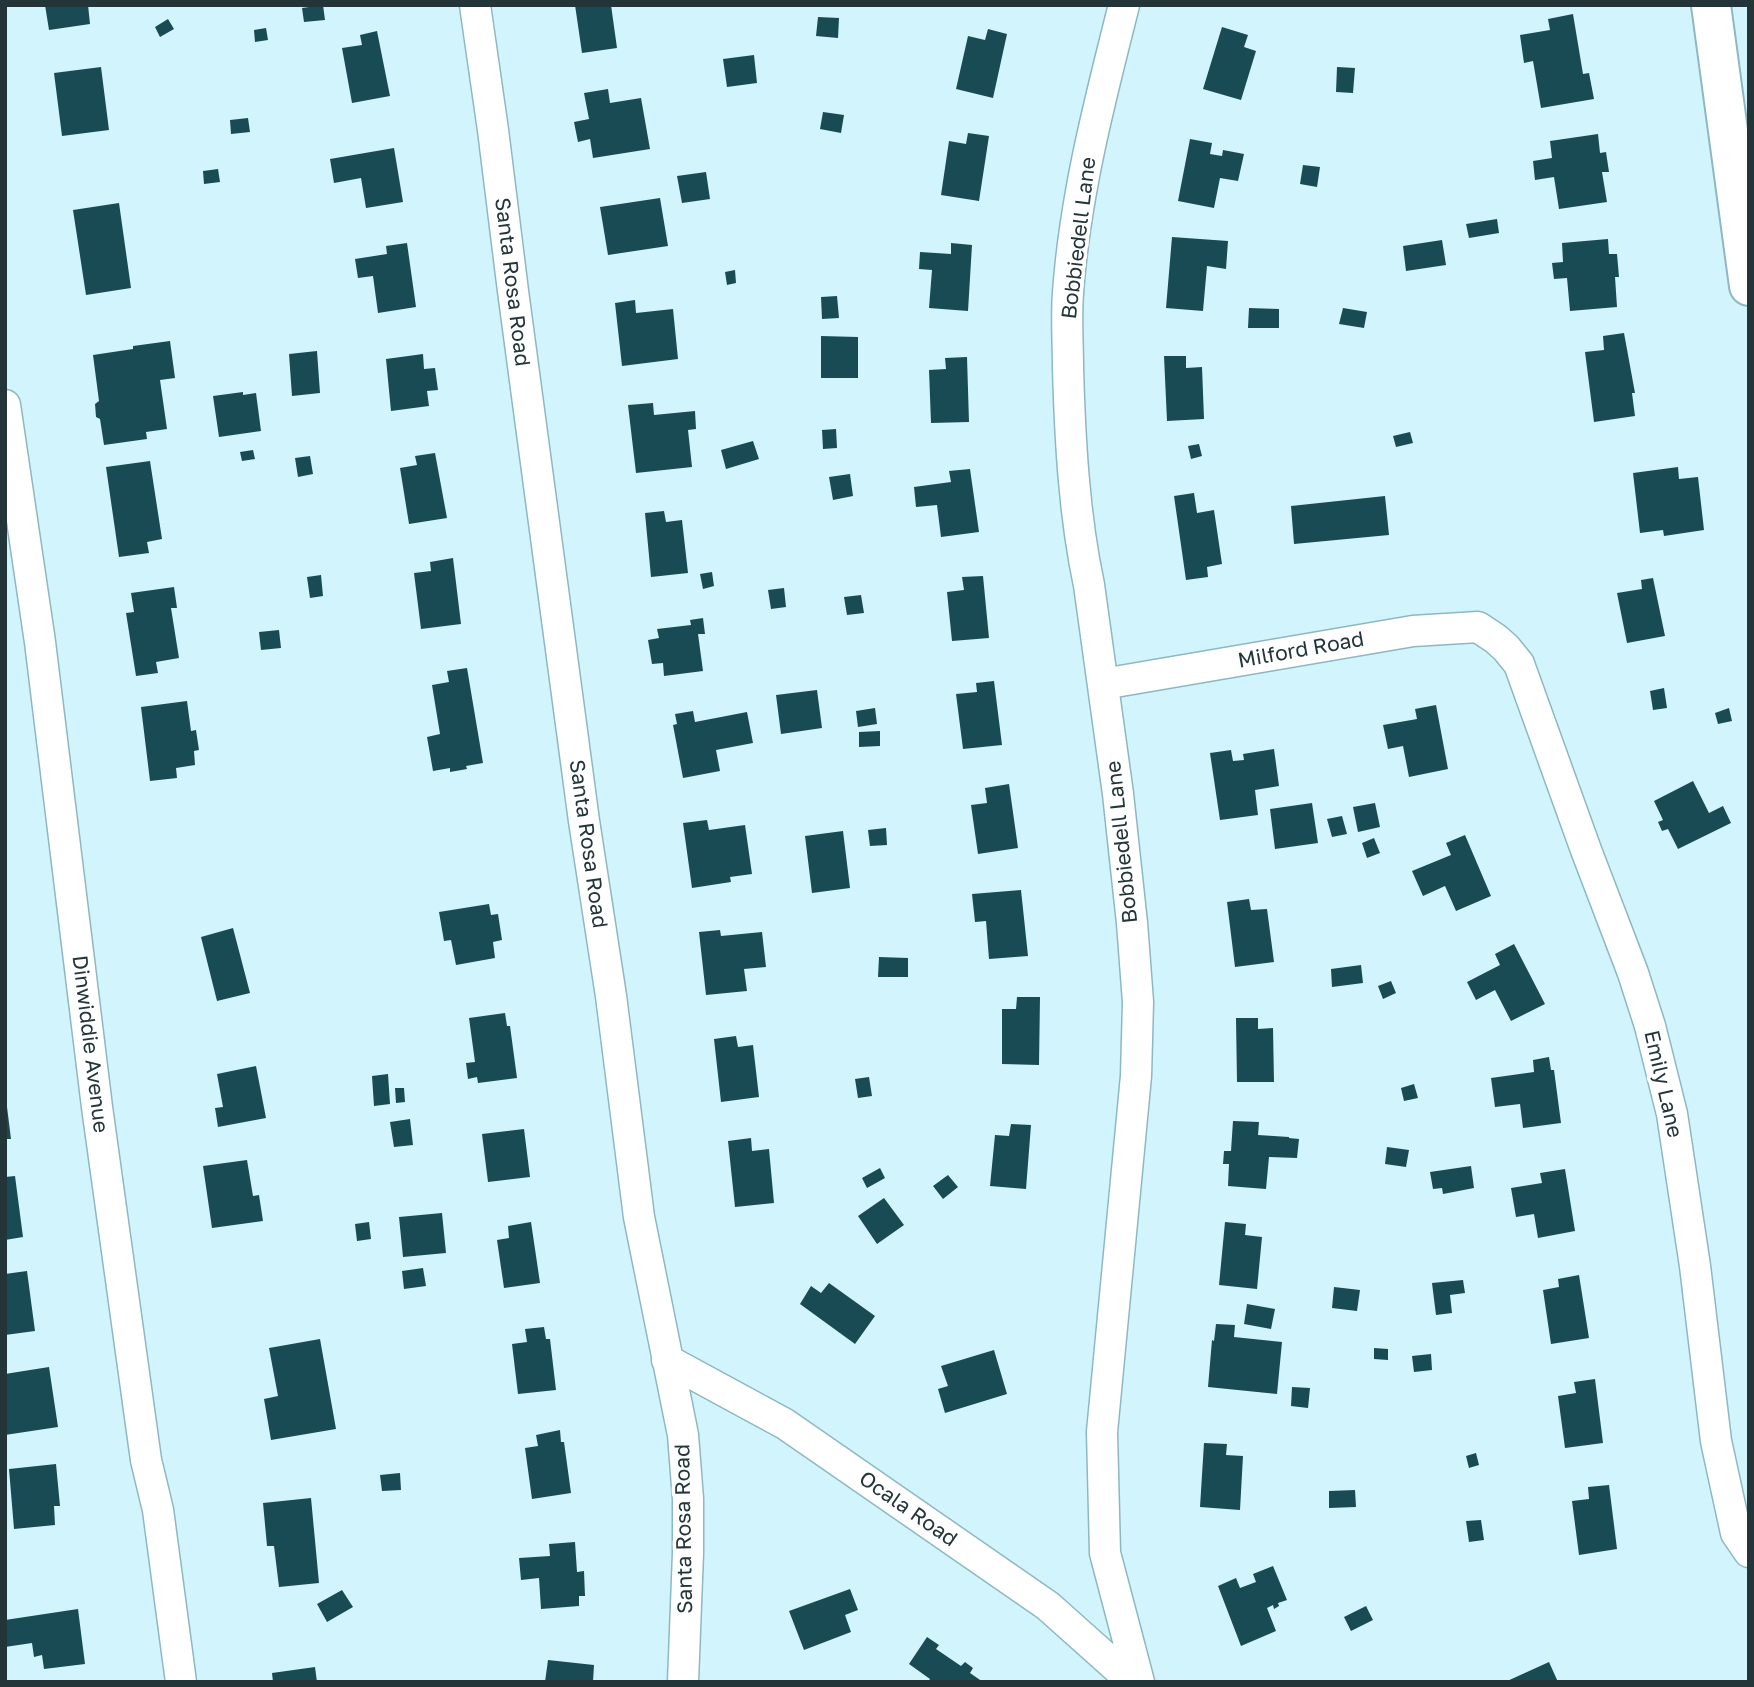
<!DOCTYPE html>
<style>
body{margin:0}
#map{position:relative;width:1754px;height:1687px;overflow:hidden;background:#d2f5fd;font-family:"Golos Text",sans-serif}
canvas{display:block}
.frame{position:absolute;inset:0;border:7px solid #233538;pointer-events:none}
</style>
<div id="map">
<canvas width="1754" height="1687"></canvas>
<div class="frame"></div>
</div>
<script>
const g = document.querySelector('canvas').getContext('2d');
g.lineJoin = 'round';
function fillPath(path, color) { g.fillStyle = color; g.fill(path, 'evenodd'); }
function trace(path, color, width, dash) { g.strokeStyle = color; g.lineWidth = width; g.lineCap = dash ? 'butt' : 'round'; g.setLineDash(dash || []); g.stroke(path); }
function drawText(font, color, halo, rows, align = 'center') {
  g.font = font + ' "Golos Text",sans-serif'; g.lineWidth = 7; g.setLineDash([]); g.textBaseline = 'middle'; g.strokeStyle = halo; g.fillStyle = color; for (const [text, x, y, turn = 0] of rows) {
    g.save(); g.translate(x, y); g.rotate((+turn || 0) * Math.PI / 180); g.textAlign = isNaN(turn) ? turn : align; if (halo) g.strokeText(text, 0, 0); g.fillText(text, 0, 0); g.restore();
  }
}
const building = new Path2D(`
 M45,5H88L90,24L49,30Z
 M323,5L325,20L304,22L302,8Z
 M575,5H611L617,48L582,53Z
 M1573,14L1583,74L1589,73L1594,99L1541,108L1533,61L1524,63L1520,35L1550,30L1548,19Z
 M818,17L839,18L838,38L816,36Z
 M168,19L174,29L160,37L155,27Z
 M1222,27L1248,35L1244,47L1256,51L1241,100L1203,89Z
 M266,28L268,40L255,42L254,30Z
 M988,29L1007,34L993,98L956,89L968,36L985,40Z
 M377,31L390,96L352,103L342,48L362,45L360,35Z
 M754,55L757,83L727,87L723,59Z
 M101,67L109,130L62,136L54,73Z
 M1337,67L1355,68L1353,93L1336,92Z
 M608,89L610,103L641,98L650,149L593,158L590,139L578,142L574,122L589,119L584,93Z
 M823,112L844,115L841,133L820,129Z
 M248,118L250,132L231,134L230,120Z
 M968,133L989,136L979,201L941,195L949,141L966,144Z
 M1598,134L1600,153L1606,152L1609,172H1602L1607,202L1559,209L1554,177L1535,180L1533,161L1552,158L1550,141Z
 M1190,139L1212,143L1210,154L1222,156L1223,150L1244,154L1238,181L1220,178L1214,208L1178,201Z
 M394,148L403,202L366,208L361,178L334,183L330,159Z
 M1303,165L1320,167L1317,187L1300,184Z
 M218,169L220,182L204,184L203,171Z
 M706,172L710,199L682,203L677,176Z
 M660,198L668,246L608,255L600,207Z
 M119,203L131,288L86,295L73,210Z
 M1497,219L1499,233L1469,238L1466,224Z
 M1172,237L1228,241L1226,269L1207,266L1203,311L1166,308Z
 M1608,239L1609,254H1617L1619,277H1615L1617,307L1570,311L1567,278L1554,279L1552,263L1563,262L1562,243Z
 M1442,240L1446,265L1406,271L1403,246Z
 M407,243L416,307L378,313L373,276L358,278L355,259L387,254L386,246Z
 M951,243L972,245L968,311L929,308L932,270L919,269L920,252L951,254Z
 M735,270L736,283L727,285L725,272Z
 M837,296L839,318L822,319L821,297Z
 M635,300L636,313L673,309L678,359L622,366L615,303Z
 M1249,308L1279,309V328H1248Z
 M1343,308L1367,312L1364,328L1339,324Z
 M1624,333L1635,393H1632L1635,416L1594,422L1585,352L1604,350L1603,336Z
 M821,336L858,337V378H821Z
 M170,341L175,378L160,380L167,429L146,432L147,439L104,445L100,419L96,417L95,404L99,401L93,355L133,349V346Z
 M317,351L320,393L292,396L289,354Z
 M423,354L424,369L435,368L438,390L427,391L429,406L391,411L386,359Z
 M1164,356H1186V368L1202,367L1204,419L1167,421Z
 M967,357L969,422L931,423L929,370L946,369L945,358Z
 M243,392V395L256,393L261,431L219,437L213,396Z
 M653,403L654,415L695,411L696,429L688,430L692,467L636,473L628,405Z
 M836,429L837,448L823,449L822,430Z
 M1410,432L1413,443L1396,447L1393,436Z
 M753,441L759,459L726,469L721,450Z
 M1199,444L1202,456L1191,459L1188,446Z
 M253,450L255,459L242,461L240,452Z
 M435,453L447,518L409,524L400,468L417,465L415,456Z
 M310,456L313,474L298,477L295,458Z
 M150,461L162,539L147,542L149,553L119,557L106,467Z
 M1678,467L1679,479L1698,477L1704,530L1664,536L1663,530L1640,533L1633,473Z
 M970,469L979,532L941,537L937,505L916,507L914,487L951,482L949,471Z
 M850,474L853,496L833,500L829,477Z
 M1194,493L1197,513L1214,510L1222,564L1207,567L1208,577L1186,580L1174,496Z
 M1385,496L1389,535L1294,544L1291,506Z
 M664,511L666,522L682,520L688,573L651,577L645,513Z
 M453,558L461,624L421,629L414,573L431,571L430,562Z
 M712,572L714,586L703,589L700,574Z
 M321,575L323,596L310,598L307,577Z
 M983,576L989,638L952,641L947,592L964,590L962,577Z
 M1653,578L1665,636L1627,643L1617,593L1642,589L1641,580Z
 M174,587L177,608H171L179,658L156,662L158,673L136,676L126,613L134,612L131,593Z
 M784,588L786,607L771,609L768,590Z
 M861,595L864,613L847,615L844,597Z
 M703,618L705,634H698L703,671L664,676L663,663L652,664L648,640L659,638L657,629L691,625L690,620Z
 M279,630L281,648L261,650L259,632Z
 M467,668L483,763L466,766L467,769L450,772V768L433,771L427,737L440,734L432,685L449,682L447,671Z
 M994,681L1002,745L963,749L956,694L977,692L976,683Z
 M1664,688L1667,708L1653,710L1650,691Z
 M817,690L822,728L781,734L776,695Z
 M187,701L191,731L196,730L199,750L194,751L195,765L176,768L177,778L150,781L141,707Z
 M1436,705L1448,769L1409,777L1403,746L1388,749L1383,725L1417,719L1415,709Z
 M875,708L877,724L858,727L856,711Z
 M1729,708L1732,721L1718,724L1715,713Z
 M693,711L695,722L747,712L753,743L716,750L720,771L683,778L673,725L677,724L675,714Z
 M880,731V746L859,747V732Z
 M1274,749L1279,786L1255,790L1258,815L1220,820L1210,753L1231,750L1233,761L1244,760L1243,754Z
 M1693,781L1709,813L1723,806L1731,823L1678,849L1668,829L1662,831L1658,822L1663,820L1654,801Z
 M1009,784L1018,848L978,854L971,805L987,803L985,788Z
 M1312,803L1318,843L1275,849L1270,809Z
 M1375,803L1380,827L1358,832L1353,807Z
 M1342,816L1347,834L1332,837L1327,819Z
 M707,820L709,830L745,825L752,874L730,877L731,882L692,888L683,823Z
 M886,828L887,845L870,846L868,830Z
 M843,831L850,888L812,893L805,836Z
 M1465,835L1491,896L1456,911L1445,886L1423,896L1412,871L1451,855L1446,843Z
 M1374,838L1380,853L1367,858L1362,843Z
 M1021,890L1028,956L989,959L986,921L975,922L972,894Z
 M1249,899L1251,910L1267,909L1274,962L1235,967L1227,902Z
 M489,904L491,915L498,914L502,940L493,942L495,958L456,965L451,940L444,941L439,912Z
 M233,928L250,993L217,1001L201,937Z
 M720,930L721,936L762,932L766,967L744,969L747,991L706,995L699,932Z
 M1514,944L1545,1004L1511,1021L1495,990L1476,1000L1467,982L1500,965L1495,954Z
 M879,957L908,958V977H878Z
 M1361,965L1363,983L1332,987L1331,969Z
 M1391,981L1396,993L1383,999L1378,986Z
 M1017,997H1040L1039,1065L1002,1064V1009H1016Z
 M505,1013L507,1026H510L517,1078L478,1083L477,1077L468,1079L466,1063L475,1062L469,1018Z
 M1236,1018H1258V1029L1273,1028L1274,1082H1237Z
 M736,1036L738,1047L753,1045L759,1097L721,1102L714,1039Z
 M1549,1057L1551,1070H1554L1561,1123L1523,1128L1520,1104L1495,1107L1491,1078L1534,1072L1533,1060Z
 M256,1066L266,1118L218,1127L215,1108L223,1107L217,1074Z
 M388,1074L390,1104L374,1106L372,1076Z
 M869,1077L872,1096L858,1098L855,1079Z
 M1414,1084L1418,1098L1404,1101L1401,1088Z
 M395,1088H404L405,1102L396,1103Z
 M5,1107H7L11,1139H5Z
 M410,1119L413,1145L394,1147L390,1122Z
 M1233,1121L1259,1122L1258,1135L1289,1137V1138L1299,1139L1297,1158L1269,1157L1266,1189L1228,1186L1229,1164H1223L1224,1151H1231Z
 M1011,1124L1031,1125L1026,1189L990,1186L995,1135L1009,1136Z
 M524,1129L530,1177L488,1182L482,1134Z
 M751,1138L752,1151L769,1149L774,1203L735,1207L728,1141Z
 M1387,1147L1409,1150L1406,1167L1385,1164Z
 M247,1160L253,1196L259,1195L263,1221L212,1228L203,1166Z
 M1471,1166L1474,1188L1443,1194L1442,1188L1433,1189L1430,1172Z
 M880,1168L885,1178L867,1188L862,1178Z
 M1565,1169L1575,1231L1538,1238L1534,1214L1516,1217L1511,1188L1542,1183L1540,1173Z
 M948,1175L958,1187L943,1199L933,1186Z
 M15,1176L23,1237L5,1240V1177Z
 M884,1198L904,1225L877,1244L858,1216Z
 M442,1213L446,1253L403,1257L399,1217Z
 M369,1222L371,1239L357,1241L355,1224Z
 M531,1222L540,1283L504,1288L497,1240L509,1238L508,1226Z
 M1225,1222L1246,1224L1245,1235L1262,1237L1257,1289L1219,1285Z
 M423,1268L426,1286L404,1289L402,1271Z
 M27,1271L35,1331L5,1335V1274Z
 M1579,1275L1589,1338L1551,1344L1543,1290L1559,1287L1558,1279Z
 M1463,1280L1465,1293L1450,1295L1452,1313L1436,1315L1432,1283Z
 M829,1283L875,1316L855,1344L800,1304L811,1286L821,1293Z
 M1334,1287L1360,1290L1357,1311L1332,1308Z
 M1247,1304L1275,1309L1271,1329L1244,1324Z
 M1216,1324L1235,1325L1234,1337L1282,1342L1277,1394L1208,1387L1212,1340L1214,1341Z
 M544,1327L546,1339H550L556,1390L518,1394L512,1344L527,1342L525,1329Z
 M320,1339L336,1429L271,1440L264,1399L278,1396L269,1348Z
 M1374,1348L1388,1349V1360L1374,1359Z
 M994,1350L1007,1394L945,1413L938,1389L948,1386L941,1366Z
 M1431,1354L1432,1370L1414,1372L1412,1356Z
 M49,1367L58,1427L5,1435V1374Z
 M1595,1379L1603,1443L1565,1448L1558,1396L1576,1393L1574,1382Z
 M1292,1387L1310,1388L1308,1408L1291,1406Z
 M560,1430L561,1442H564L571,1493L532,1499L525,1448L538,1446L536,1435Z
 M1204,1443L1227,1444L1226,1455L1243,1456L1240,1510L1200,1507Z
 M1476,1453L1479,1465L1469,1468L1466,1456Z
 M56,1464L60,1506H54L55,1525L14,1529L9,1469Z
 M400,1473L401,1490L382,1491L380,1475Z
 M1609,1485L1617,1549L1579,1555L1572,1501L1589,1499L1588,1487Z
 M1355,1490L1356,1507L1329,1508V1491Z
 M311,1498L319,1583L279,1587L274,1546H267L263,1503Z
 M1481,1520L1484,1540L1469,1542L1466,1521Z
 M575,1542L577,1572L584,1571L585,1596H579V1606L541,1609L539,1578L521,1580L519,1558L550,1556L549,1544Z
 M1273,1566L1287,1600L1278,1603L1279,1606L1274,1609L1273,1605L1267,1608L1276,1631L1241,1646L1218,1586L1236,1578L1240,1588L1256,1582L1253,1574Z
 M850,1589L858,1610L845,1615L851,1632L804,1650L789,1611Z
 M342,1590L353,1607L327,1622L317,1604Z
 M1366,1606L1373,1620L1351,1631L1344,1617Z
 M78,1609L85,1664L44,1669L42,1655L34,1657L32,1643L5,1647V1620Z
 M927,1637L939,1645L936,1649L961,1666L965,1662L973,1668L970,1673L983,1682H928L930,1679L909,1664Z
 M548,1660L594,1665L593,1682H545Z
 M1549,1662L1558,1682H1505Z
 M315,1667L317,1682H273L272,1673Z`);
const minor = new Path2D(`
 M475,5L493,130L513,291L584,821L611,996L639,1217L683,1435L688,1499V1553L683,1682
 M1124,5C1100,100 1075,195 1068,293C1066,318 1068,343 1068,368C1070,439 1074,515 1089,585L1118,794L1132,923L1138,1002L1136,1076L1102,1432L1105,1553L1139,1682
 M5,405L40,642L97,1107L146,1460L158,1510L181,1682
 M1103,684L1413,631L1478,627L1496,639L1506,648L1519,664L1586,850L1633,973L1650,1026L1672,1114L1695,1266L1716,1441L1736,1533L1749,1552
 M667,1360L785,1424L1048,1606L1133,1682`);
const secondary = new Path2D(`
 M1711,5L1749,286`);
const streetNames = [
 ["Bobbiedell Lane",1079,238,-83],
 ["Santa Rosa Road",512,282,83],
 ["Milford Road",1301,650,-10],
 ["Bobbiedell Lane",1122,842,-96],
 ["Santa Rosa Road",588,844,82],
 ["Dinwiddie Avenue",90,1044,83],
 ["Emily Lane",1663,1084,77],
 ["Ocala Road",908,1509,35],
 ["Santa Rosa Road",684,1529,-91]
];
fillPath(building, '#194b54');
trace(minor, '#8eb8c1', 33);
trace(secondary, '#8eb8c1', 42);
trace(minor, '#fff', 30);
trace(secondary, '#fff', 38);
drawText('21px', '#233538', '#fff', streetNames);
</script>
